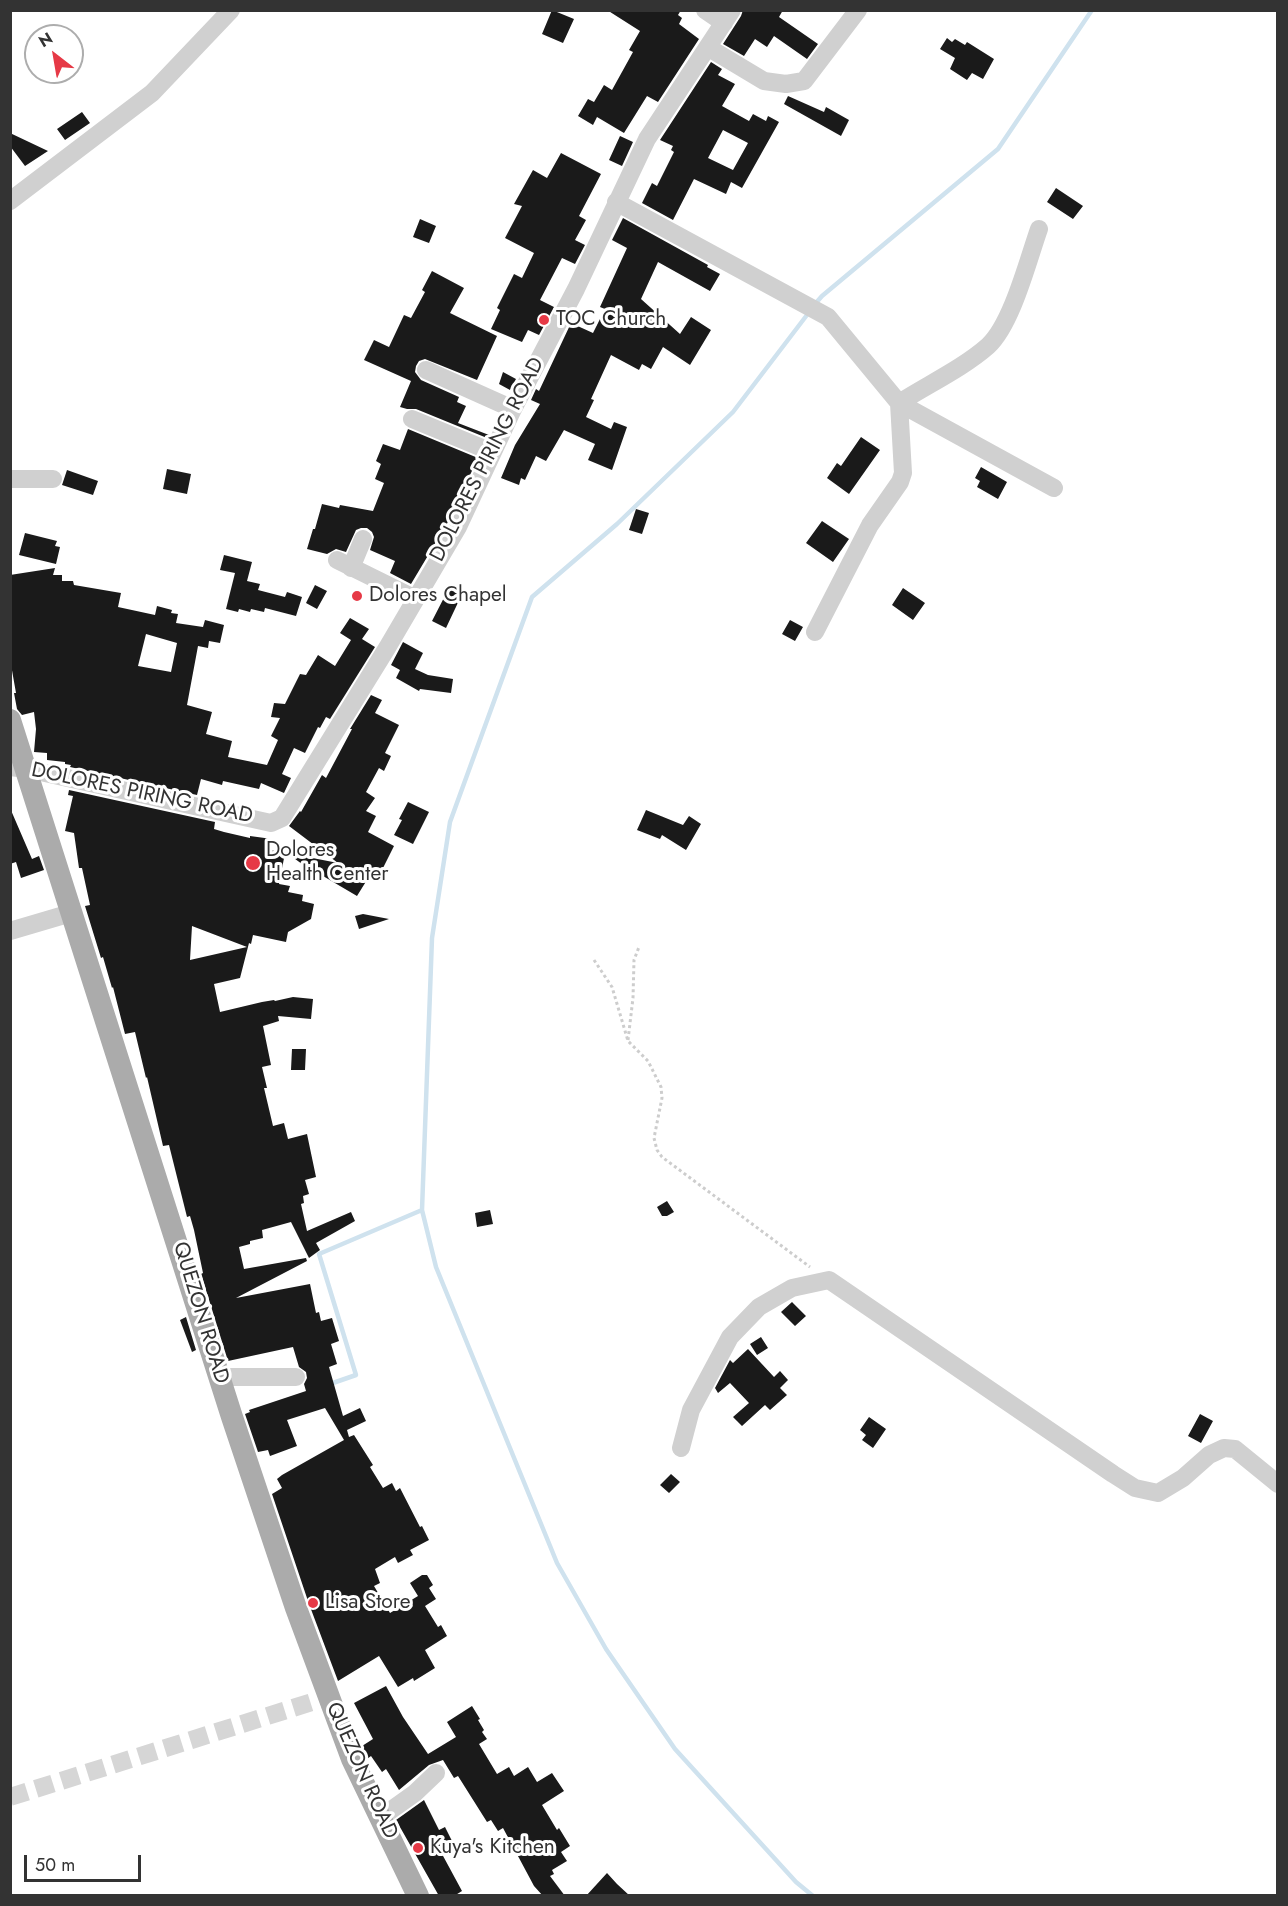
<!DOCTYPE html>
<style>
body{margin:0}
#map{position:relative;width:1288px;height:1906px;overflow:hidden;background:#fff;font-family:Jost,sans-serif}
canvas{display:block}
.frame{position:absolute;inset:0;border:12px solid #333;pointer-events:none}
.north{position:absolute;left:24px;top:24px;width:60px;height:60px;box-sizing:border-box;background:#fff;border:2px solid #adadad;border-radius:50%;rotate:329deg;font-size:16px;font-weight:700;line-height:24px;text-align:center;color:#333}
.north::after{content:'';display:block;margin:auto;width:21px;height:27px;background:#e63946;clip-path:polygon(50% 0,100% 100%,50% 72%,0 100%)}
.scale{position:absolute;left:24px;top:1855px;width:117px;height:27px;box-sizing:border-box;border:3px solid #333;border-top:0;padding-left:8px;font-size:18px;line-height:21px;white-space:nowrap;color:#333;-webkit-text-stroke:4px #fff;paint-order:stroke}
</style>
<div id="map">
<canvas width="1288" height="1906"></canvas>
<div class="frame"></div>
<div class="north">N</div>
<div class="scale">50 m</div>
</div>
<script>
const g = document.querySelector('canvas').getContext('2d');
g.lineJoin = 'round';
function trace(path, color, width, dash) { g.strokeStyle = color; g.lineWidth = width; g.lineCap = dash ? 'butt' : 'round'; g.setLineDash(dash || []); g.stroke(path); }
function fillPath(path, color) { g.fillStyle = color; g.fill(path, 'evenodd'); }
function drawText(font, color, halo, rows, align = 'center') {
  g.font = font + ' Jost,sans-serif'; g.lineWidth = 6; g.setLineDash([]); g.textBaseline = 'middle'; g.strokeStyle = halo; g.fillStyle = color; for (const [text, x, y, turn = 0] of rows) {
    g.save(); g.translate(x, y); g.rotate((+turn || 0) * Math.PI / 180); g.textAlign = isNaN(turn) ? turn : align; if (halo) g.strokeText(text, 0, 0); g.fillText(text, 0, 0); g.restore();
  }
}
const stream = new Path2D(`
 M815,304L822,296L998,149L1092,10
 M810,311L733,412L617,524L532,597L450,822L432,938L422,1210L436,1267L557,1563L606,1649L675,1749L796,1882L813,1896
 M330,1384L356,1375L319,1254L422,1210`);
const building = new Path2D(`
 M552,10L574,19L563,43L542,34Z
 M607,10H681L678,15L682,18L679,24L699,39L658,102L647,96L624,133L597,117L593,125L578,116L588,99L594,102L604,85L612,90L633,52L629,50L640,31Z
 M743,10H783L779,17L818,44L807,59L774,36L767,47L755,39L744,56L723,44L741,16Z
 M947,38L952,42L955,39L965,45L967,42L994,59L983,79L972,73L967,80L950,69L955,58L940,49Z
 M711,62L722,69L718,75L735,84L722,106L749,121L753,114L766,121L768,116L779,122L742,188L731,182L726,194L694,179L673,220L642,203L652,183L657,186L674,152L671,150L673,146L660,140ZM723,130L748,143L733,170L708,158Z
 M788,96L824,112L826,107L849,120L841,136L784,104Z
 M82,112L90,123L65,140L57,129Z
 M10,133L48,151L25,166L10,146Z
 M620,136L633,142L622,166L609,160Z
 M561,153L601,174L579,216L586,220L575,240L585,245L575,264L562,258L540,300L554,307L539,335L528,330L522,342L491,329L500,310L497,308L514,274L522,278L534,253L505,238L522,206L514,204L533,170L547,178Z
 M1056,188L1083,206L1073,219L1047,202Z
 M623,218L708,265L707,267L720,274L710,291L658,262L641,299L680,334L691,317L711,330L690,365L663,347L651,369L642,364L639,370L611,355L591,399L594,400L586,417L611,429L614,422L627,427L612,470L588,460L595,444L564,430L546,461L536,456L525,480L521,478L519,485L501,478L515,445L540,404L531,400L536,389L539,391L571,323L593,333L605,309L600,307L627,248L612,240Z
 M420,219L436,226L429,243L413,237Z
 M432,271L464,288L450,313L497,336L477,380L425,359L419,361L416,366L415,372L421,380L459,397L457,402L466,406L458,423L489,435L487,438L416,409H407L400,407L411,381L364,360L374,340L389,347L404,315L411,318L425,292L422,290Z
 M503,372L516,379L510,390L499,384Z
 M408,429L478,458L448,522L411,584L390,573L395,561L370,550L374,537L372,532L367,528H361L356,530L346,552L336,549L327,554L307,549L313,529H315L322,504L339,508L340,505L373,511L384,483L375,479L381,464L376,461L383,444L400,450Z
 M861,437L880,450L849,494L827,478L837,463L841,466Z
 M981,467L1007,482L998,499L977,487L980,481L975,478Z
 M167,469L191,474L187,494L163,489Z
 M67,470L98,481L93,495L62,485Z
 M636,509L649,513L642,534L629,530Z
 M822,521L849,539L833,562L806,543Z
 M25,533L57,541L55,546L60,547L56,564L19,555Z
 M224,555L252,562L247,581L260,584L258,590L285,597L287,592L302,597L296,616L265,608L264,612L251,609L250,612L239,609L238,612L226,609L235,573L220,570Z
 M55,568L53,575H62V581H73L74,585L121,593L118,607L155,615L157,606L172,610L171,613L178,614L176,623L203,627L205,620L224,625L220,643L209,641L208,648L198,646L187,705L212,712L206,734L232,741L228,757L267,765L278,740L271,736L280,718L271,717L274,703L285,704L300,674L306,675L318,655L335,666L351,640L340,633L350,618L369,629L362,639L375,647L330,719L326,717L320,728L318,727L305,753L294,748L282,774L291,778L284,793L261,783L259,789L223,781L222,785L201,779L197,795L70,767L71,765L65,764V762L47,760V753L34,752L36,729L34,712L22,715L17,709L14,693H16L10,659V575ZM146,634L177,643L171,672L138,666Z
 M315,585L327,591L317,609L306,603Z
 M450,586L463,592L446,628L432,621Z
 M903,588L925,603L913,620L892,605Z
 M790,620L803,627L795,641L782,634Z
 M403,642L423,653L415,669L428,675L453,679L451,693L420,689L419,691L396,678L400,670L391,665Z
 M371,695L382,700L375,713L399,725L385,753L391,756L384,771L379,768L366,792L375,798L366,811L376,816L368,832L394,846L382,870L375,867L357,896L323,876L321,878L287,853L338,863L289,826L300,811L301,812L322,775L326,778L352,729H350Z
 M69,790L215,822L214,829L224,832L250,838V836L272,839L270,850L285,853L279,884L290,886L288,892L303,895L302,901L314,904L311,919L288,932L286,942L253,935L251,944L249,943L240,978L214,984L220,1012L262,1002L274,1000L275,1001L293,997L313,999L311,1019L278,1016L279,1021L263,1026L271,1065L262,1067L267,1088H264L273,1126L284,1123L288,1139L307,1134L316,1177L305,1180L309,1194L303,1196L304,1203L301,1204L307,1231L351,1212L355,1221L316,1243L320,1250L309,1258L291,1222L262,1230L263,1238L250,1241V1244L239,1247L244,1269L306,1258L307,1261L236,1298L310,1284L316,1313L319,1312L321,1321L332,1318L339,1341L331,1344L337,1364L329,1367L343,1416L360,1408L366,1421L347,1430L349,1437L354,1435L373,1465L370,1467L383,1488L392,1483L396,1491L400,1488L420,1527L422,1526L429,1540L410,1550L413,1555L398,1563L395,1557L375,1569L380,1583L374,1586L390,1613L418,1596L410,1583L422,1575H427L433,1585L429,1588L436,1599L425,1606L438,1627L441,1625L447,1636L425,1650L435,1668L414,1681L413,1678L398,1687L379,1656L338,1681L309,1604L272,1494L282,1488L277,1479L282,1475L344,1440L325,1408L287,1420L297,1446L270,1456L268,1450L258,1452L245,1414L250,1412L249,1410L306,1391L304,1384L307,1378L306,1372L299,1367L293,1347L228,1361L201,1274L203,1273L194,1230L190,1216L187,1217L169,1145L163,1146L147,1077L146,1078L135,1032L125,1034L113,987L112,988L103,957L101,958L85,906L90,905L82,868H79L74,833L65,831L73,796L68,795ZM192,926L247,947L190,960Z
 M408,802L429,812L413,844L394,835L402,820L399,819Z
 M10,808L32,859L39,856L44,870L21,878L16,862L10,864Z
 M646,810L683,825L689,816L701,824L686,850L662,835L660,839L637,830Z
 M363,914L389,919L359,929L355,916Z
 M292,1049H306L305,1070H291Z
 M667,1201L674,1212L667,1216H662L657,1207Z
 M490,1210L493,1224L477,1227L475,1213Z
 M792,1302L806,1316L795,1326L781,1312Z
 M186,1317L196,1350L192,1352L180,1320Z
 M761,1337L768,1348L757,1355L750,1344Z
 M748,1349L774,1377L780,1371L788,1380L780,1388L787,1395L770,1410L765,1405L742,1426L733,1417L749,1403L730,1383L718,1393L715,1388L730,1360L733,1363Z
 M1200,1414L1213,1421L1201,1443L1188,1436Z
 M869,1417L886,1429L873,1448L862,1440L866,1435L860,1430Z
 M671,1474L680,1482L669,1493L660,1485Z
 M386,1686L403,1717L428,1754L456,1737L447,1722L472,1706L480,1719L478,1720L484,1730L482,1732L487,1739L479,1744L497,1774L509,1767L514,1776L528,1767L537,1782L552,1773L564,1791L542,1805L557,1830L559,1828L570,1846L561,1852L567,1861L552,1870L554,1874L550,1876L565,1896H543L534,1886L503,1828L498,1831L491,1820L487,1822L458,1776L454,1778L443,1760L429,1765L399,1790L386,1769L382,1772L371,1756L367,1759L362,1746L373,1739L354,1703Z
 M424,1800L439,1830L445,1827L455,1847L442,1854L462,1891L454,1896H439L396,1820Z
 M607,1873L617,1884L630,1896H586Z`);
const minorTunnel = new Path2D(`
 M10,1797L328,1697`);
const path = new Path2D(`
 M594,960L612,987L628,1041L648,1061L661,1087L662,1098L654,1138L657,1150L662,1157L810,1267
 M628,1040L633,998L634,960L639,947`);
const minor = new Path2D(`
 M705,10L724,23
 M709,48L764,81L786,84L804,81L858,10
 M10,201L152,93L231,10
 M616,202L828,317L899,403L1054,488
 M426,370L513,409
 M412,419L492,452
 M10,479H53
 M337,560L416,599
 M351,568L363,539
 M815,632L870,525L900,482L903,473L899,403C927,385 963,368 988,346C1012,324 1028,260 1039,229
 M10,767L27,769L271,823L282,818L387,648L458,527L513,409L576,289L647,139L732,10
 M10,931L71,913
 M220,1377H296
 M681,1448L691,1410L730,1337L759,1307L792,1288L829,1280L1113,1474L1135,1488L1158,1493L1183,1478L1209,1455L1224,1448L1235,1449L1278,1484
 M380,1818L415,1793L436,1773`);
const major = new Path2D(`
 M10,720L232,1417L296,1608L352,1759L418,1896`);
const markers = [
 [544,320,6,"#e63946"],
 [357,596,6,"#e63946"],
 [253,863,8,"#e63946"],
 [313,1603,6,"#e63946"],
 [418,1848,6,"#e63946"]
];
const poiNames = [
 ["TOC Church",556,320],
 ["Dolores Chapel",369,596],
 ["Dolores",266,851],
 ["Health Center",266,875],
 ["Lisa Store",325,1603],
 ["Kuya's Kitchen",430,1848]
];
const streetNames = [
 ["DOLORES PIRING ROAD",488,460,-63],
 ["DOLORES PIRING ROAD",142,794,12],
 ["QUEZON ROAD",200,1313,73],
 ["QUEZON ROAD",361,1771,66]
];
trace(stream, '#cfe2ee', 4.5);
fillPath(building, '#1a1a1a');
trace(minorTunnel, '#d6d6d6', 18, [18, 9]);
trace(path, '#cdcdcd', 3, [3, 3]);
trace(minor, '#d0d0d0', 18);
trace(major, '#ababab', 22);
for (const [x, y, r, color] of markers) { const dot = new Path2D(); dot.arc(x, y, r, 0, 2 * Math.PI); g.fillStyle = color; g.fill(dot); trace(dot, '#fff', 2); }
drawText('21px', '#333', '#fff', poiNames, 'left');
drawText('21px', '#333', '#fff', streetNames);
</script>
